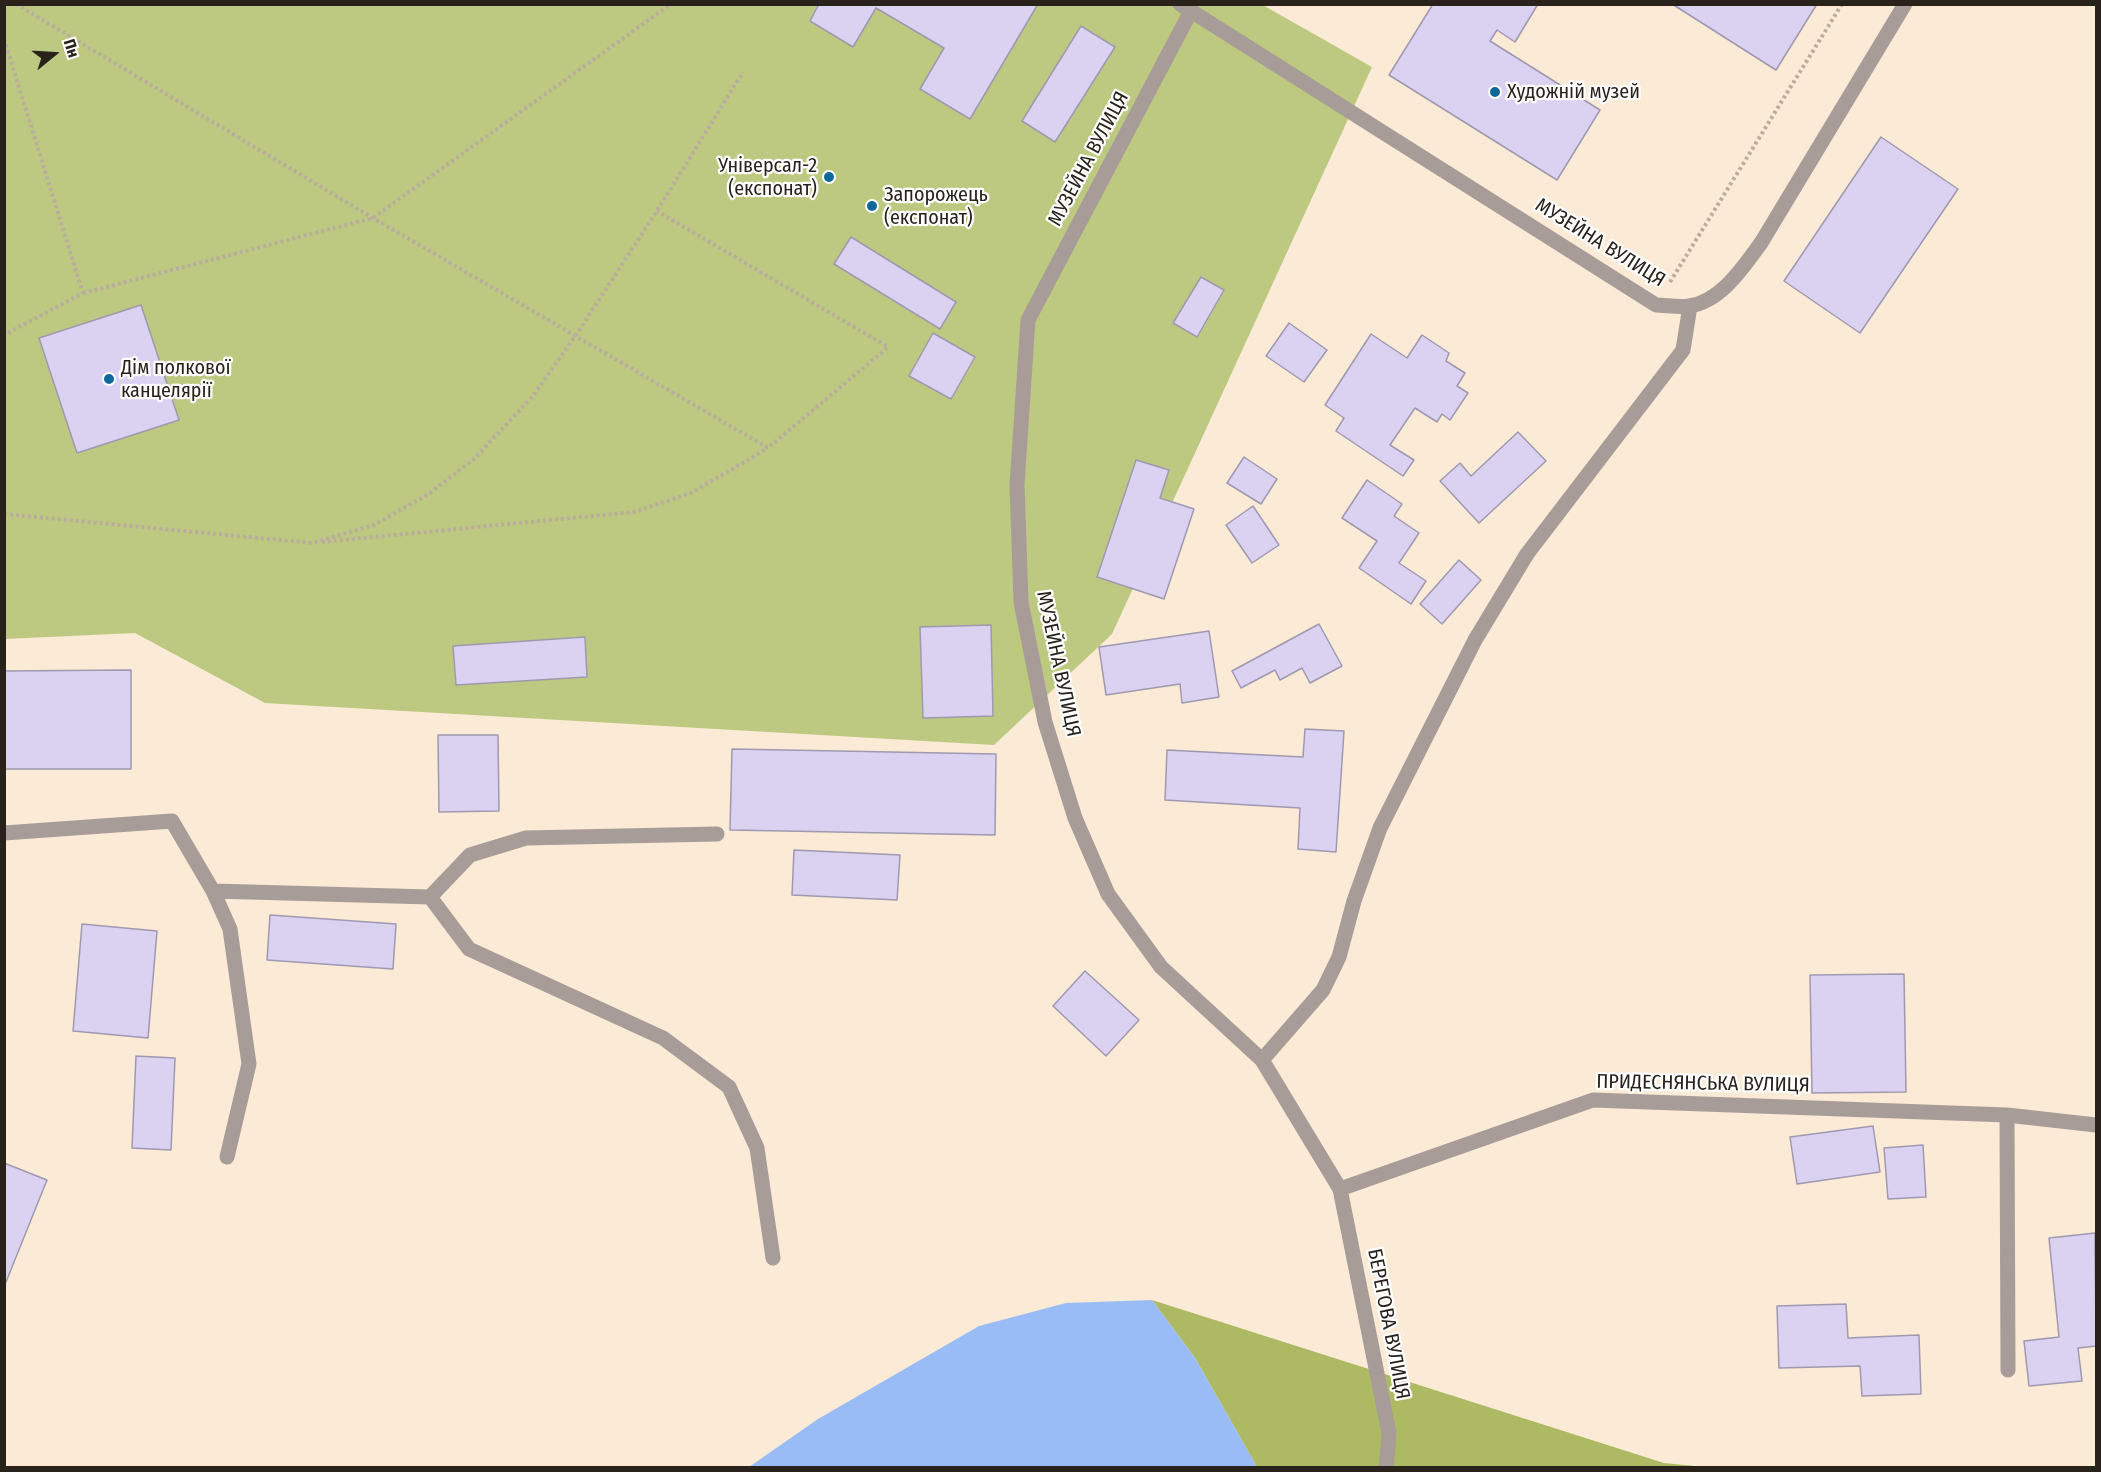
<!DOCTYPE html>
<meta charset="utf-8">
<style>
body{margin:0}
#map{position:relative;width:2101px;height:1472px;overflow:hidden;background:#fbead6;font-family:"Fira Sans Condensed",sans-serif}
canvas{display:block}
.frame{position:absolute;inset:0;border:6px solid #28221b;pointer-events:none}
.north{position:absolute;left:24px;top:24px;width:60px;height:60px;-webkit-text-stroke:4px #fff;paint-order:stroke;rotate:72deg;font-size:16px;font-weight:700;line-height:24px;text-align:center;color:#28221b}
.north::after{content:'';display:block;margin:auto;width:21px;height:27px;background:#28221b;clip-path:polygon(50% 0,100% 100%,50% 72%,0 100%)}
</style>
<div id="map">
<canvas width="2101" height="1472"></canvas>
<div class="frame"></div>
<div class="north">Пн</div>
</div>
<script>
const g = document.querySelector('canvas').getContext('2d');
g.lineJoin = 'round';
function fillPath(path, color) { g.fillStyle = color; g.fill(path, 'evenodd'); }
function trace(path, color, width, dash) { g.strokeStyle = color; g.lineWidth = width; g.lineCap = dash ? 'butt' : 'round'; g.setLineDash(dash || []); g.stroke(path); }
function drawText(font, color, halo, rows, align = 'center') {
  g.font = font + ' "Fira Sans Condensed",sans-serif'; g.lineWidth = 4.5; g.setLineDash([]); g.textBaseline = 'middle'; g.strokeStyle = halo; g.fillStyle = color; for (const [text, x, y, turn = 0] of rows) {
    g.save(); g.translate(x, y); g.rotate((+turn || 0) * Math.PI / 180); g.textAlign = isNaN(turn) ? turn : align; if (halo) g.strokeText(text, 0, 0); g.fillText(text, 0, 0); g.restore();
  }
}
const green = new Path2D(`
 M1261,4L1372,67L1112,634L994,745L265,703L135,633L5,639L4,5Z`);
const forest = new Path2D(`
 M1152,1300L1664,1463L1705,1467H1257L1195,1358Z`);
const water = new Path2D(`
 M1152,1300L1195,1358L1257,1467H749L818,1419L979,1326L1066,1303Z`);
const building = new Path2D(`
 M819,4H1038L970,119L920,89L944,48L876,8L853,47L810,21Z
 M1433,4H1538L1515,42L1497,30L1490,41L1600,110L1557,180L1389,75Z
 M1672,4H1817L1776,70Z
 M1081,26L1115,47L1055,142L1022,121Z
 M1881,137L1958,189L1860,333L1784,281Z
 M851,237L956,302L940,329L834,264Z
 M1201,277L1224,290L1197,337L1173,323Z
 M141,305L179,420L77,453L39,338Z
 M1289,323L1327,350L1304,382L1266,356Z
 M933,333L975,357L951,399L909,376Z
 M1371,334L1407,358L1422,335L1449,353L1446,361L1465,373L1457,386L1468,393L1450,420L1442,414L1437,422L1415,408L1390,445L1414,460L1403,476L1336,431L1344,418L1325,405Z
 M1518,432L1546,461L1479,523L1440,481L1460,463L1471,476Z
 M1244,457L1277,479L1261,504L1227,483Z
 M1136,460L1169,470L1160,498L1194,509L1164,599L1097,577Z
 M1367,480L1402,504L1394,516L1419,533L1399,563L1426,581L1411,604L1359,568L1377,541L1342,518Z
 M1253,506L1279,545L1252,563L1226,525Z
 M1459,560L1481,580L1442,624L1420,604Z
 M1319,624L1342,666L1310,683L1302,668L1280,680L1275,670L1241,688L1232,671Z
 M991,625L993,716L923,718L920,627Z
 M1209,631L1219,697L1182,703L1180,684L1106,695L1099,647Z
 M585,637L587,677L456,685L453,646Z
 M131,670V769H4V671Z
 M1305,729L1344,731L1336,852L1298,849L1300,808L1165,800L1167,750L1303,757Z
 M438,735H498L499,811L439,812Z
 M732,749L996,754L995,835L730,830Z
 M794,850L900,855L897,900L792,895Z
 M270,915L396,924L393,969L267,960Z
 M82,924L157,931L148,1038L73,1031Z
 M1085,971L1139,1020L1106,1056L1053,1006Z
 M1904,974L1906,1092L1812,1093L1810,975Z
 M136,1056L175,1058L171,1150L132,1148Z
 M1873,1126L1880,1172L1797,1184L1790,1137Z
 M1923,1145L1926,1197L1888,1199L1884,1148Z
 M4,1163L47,1180L4,1287Z
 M2095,1233L2096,1346L2078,1348L2082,1381L2029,1386L2024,1341L2059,1337L2049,1238Z
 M1846,1304L1848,1338L1919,1335L1921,1394L1862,1396L1860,1366L1779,1368L1777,1306Z`);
const path = new Path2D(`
 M16,4L373,218L768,448L888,347L657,211
 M4,39L83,293L4,335
 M1670,282L1842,4
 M83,293L373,218L671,4
 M4,514L312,543L374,525L430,493L474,459L533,396L576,335L657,211L743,72
 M322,542L634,512L691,493L768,448`);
const minor = new Path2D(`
 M1180,4L1656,305C1666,305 1679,308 1689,306C1721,302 1744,266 1761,243L1905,4
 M1191,11L1028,320L1017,485L1021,602L1045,722L1075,818L1108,894L1161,967L1262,1060L1340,1189L1389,1433L1386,1468
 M4,833L172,821L213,891L230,929L249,1064L227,1157
 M213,891L430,897L470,855L526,838L717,834
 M430,897L469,949L663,1038L729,1087L757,1148L773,1258
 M1262,1060L1323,990L1339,957L1354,901L1380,828L1475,640L1527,554L1683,350L1690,306
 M2007,1115L2096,1125
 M1340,1189L1593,1100L2007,1115L2008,1370`);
const markers = [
 [1495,92,6,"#0f6898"],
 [829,177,6,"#0f6898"],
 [872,206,6,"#0f6898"],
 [109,379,6,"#0f6898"]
];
const poiNames = [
 ["Художній музей",1507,92],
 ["Універсал-2",817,166,"right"],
 ["(експонат)",817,189,"right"],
 ["Запорожець",884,195],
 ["(експонат)",884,218],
 ["Дім полкової",121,368],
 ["канцелярії",121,391]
];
const streetNames = [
 ["МУЗЕЙНА ВУЛИЦЯ",1089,159,-62],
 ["МУЗЕЙНА ВУЛИЦЯ",1600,243,32],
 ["МУЗЕЙНА ВУЛИЦЯ",1058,664,78],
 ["ПРИДЕСНЯНСЬКА ВУЛИЦЯ",1703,1084,1],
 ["БЕРЕГОВА ВУЛИЦЯ",1388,1324,79]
];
fillPath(green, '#bdc980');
fillPath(forest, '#adba63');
fillPath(water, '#9abcf6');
fillPath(building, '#dbd2f2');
trace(building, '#9f99af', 1.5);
trace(path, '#bbad9d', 4, [3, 3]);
trace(minor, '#a79c97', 15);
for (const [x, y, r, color] of markers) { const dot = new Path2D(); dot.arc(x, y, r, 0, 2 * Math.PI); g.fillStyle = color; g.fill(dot); trace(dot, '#fff', 2); }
drawText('20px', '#28221b', '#fff', poiNames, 'left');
drawText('20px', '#28221b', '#fff', streetNames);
</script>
